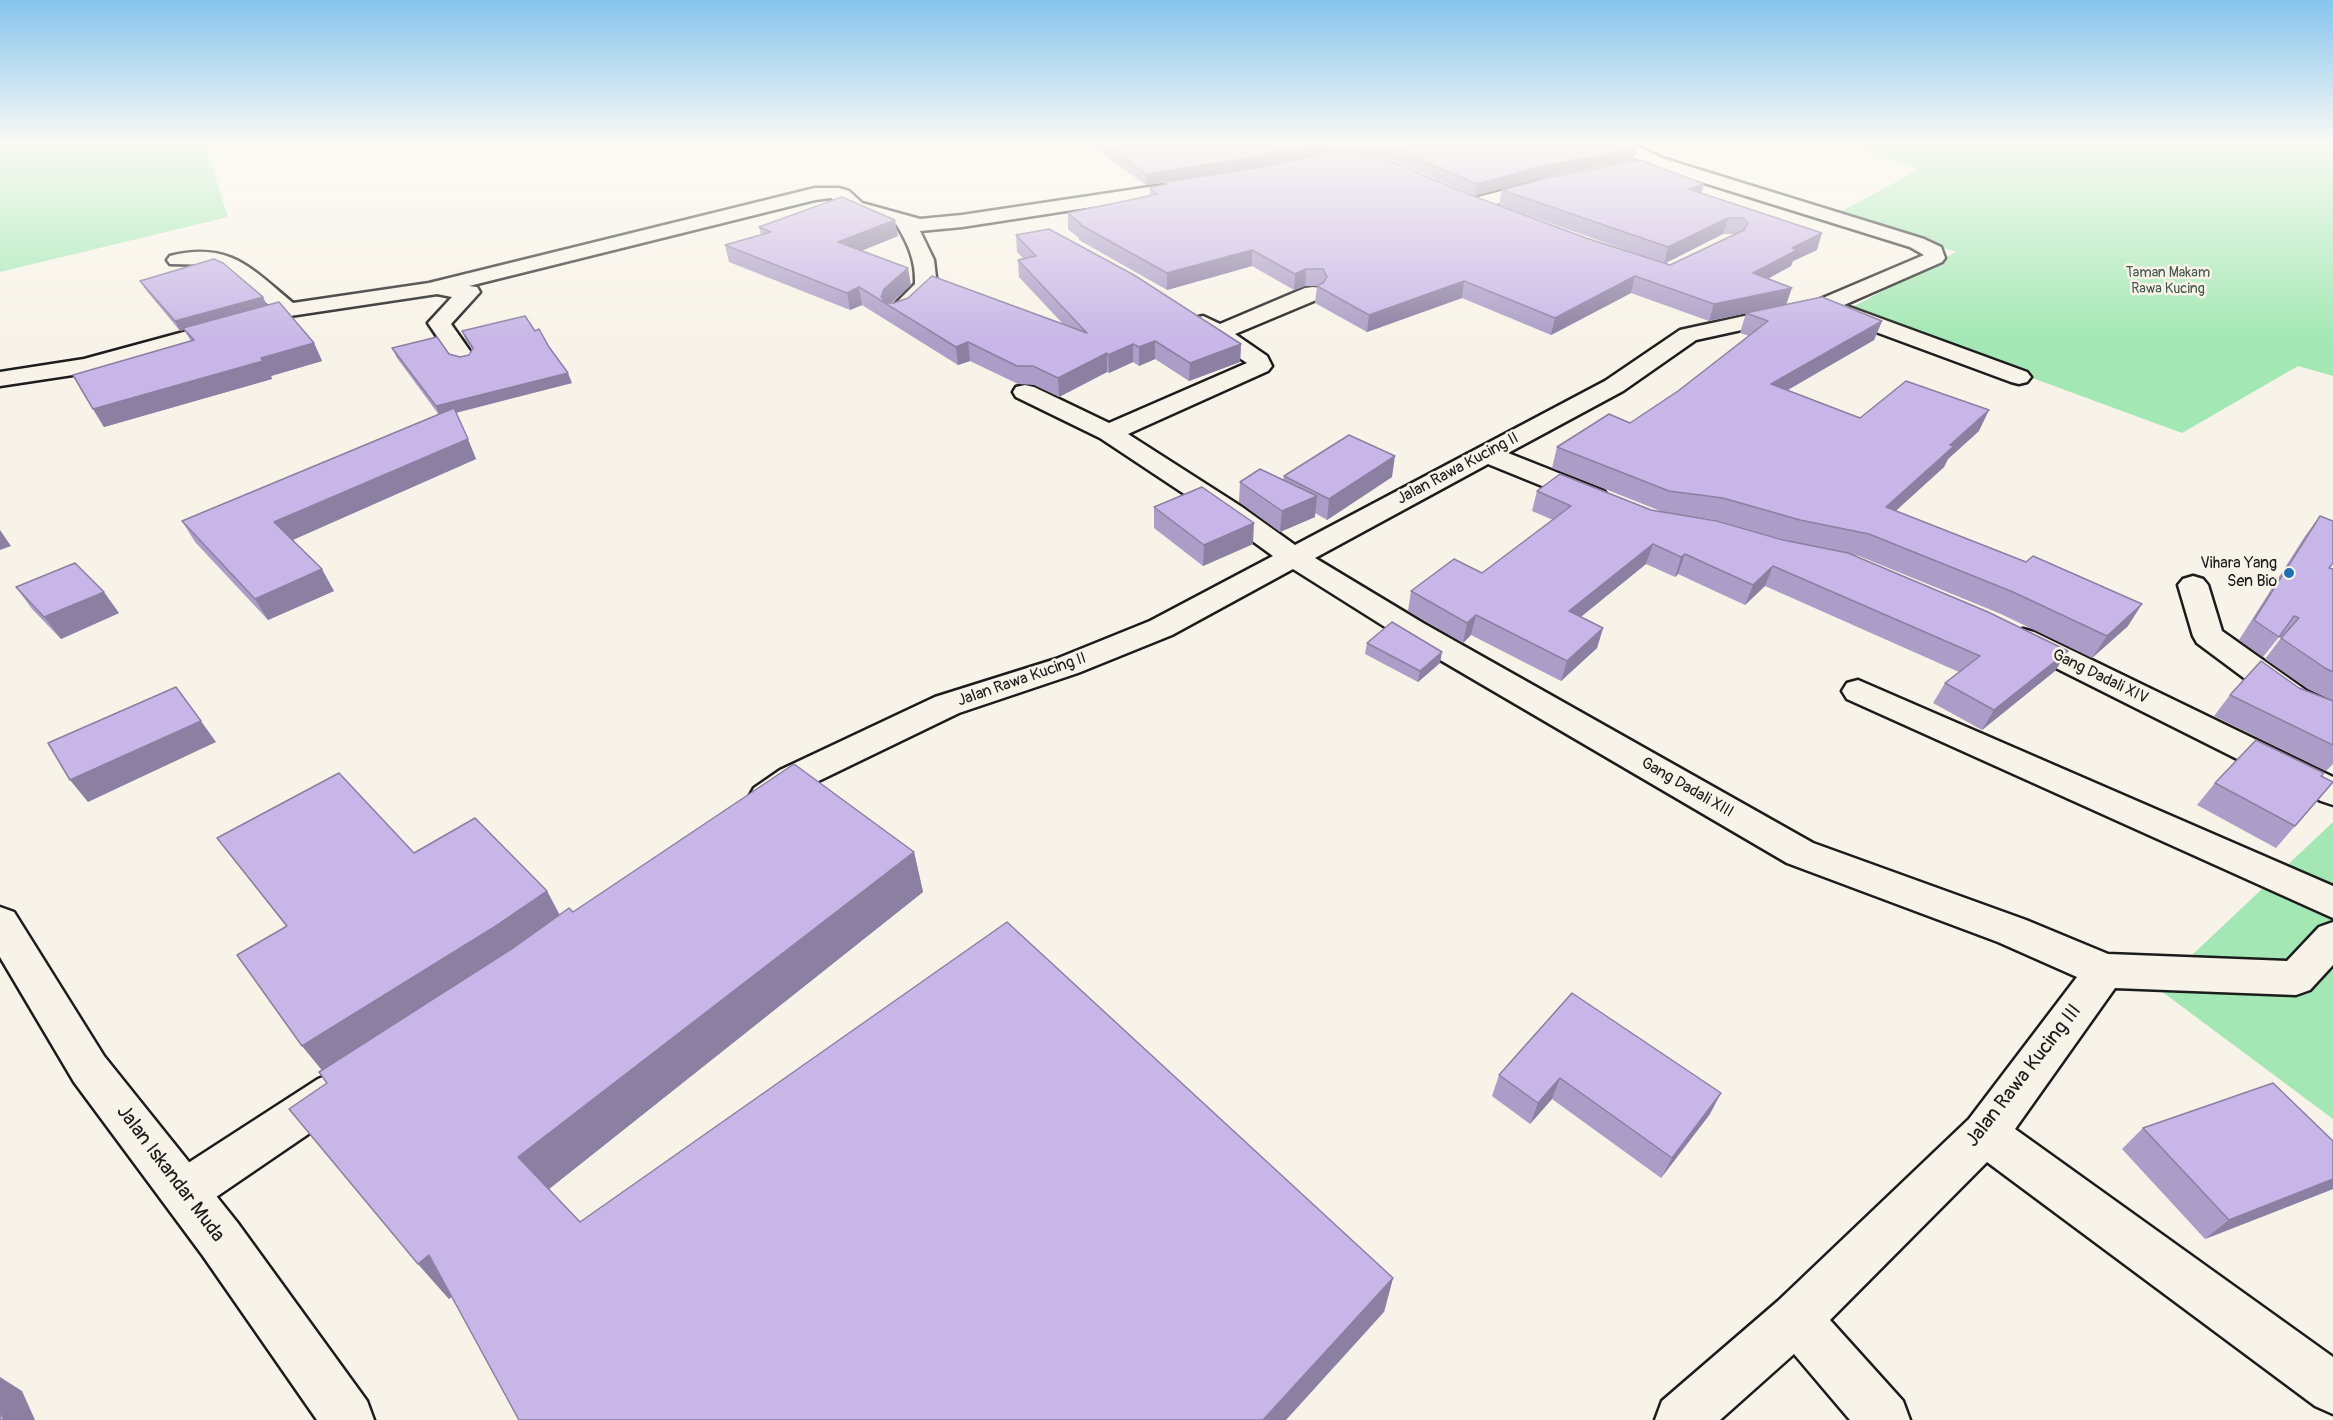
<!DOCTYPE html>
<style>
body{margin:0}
canvas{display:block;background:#f7f3e8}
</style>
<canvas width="2333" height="1420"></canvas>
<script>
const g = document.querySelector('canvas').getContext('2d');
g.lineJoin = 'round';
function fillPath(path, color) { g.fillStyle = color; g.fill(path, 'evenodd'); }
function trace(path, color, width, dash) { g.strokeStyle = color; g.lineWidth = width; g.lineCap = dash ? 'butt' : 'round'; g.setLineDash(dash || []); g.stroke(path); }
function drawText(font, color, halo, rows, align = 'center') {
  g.font = font + ' Pangolin,sans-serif'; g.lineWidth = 5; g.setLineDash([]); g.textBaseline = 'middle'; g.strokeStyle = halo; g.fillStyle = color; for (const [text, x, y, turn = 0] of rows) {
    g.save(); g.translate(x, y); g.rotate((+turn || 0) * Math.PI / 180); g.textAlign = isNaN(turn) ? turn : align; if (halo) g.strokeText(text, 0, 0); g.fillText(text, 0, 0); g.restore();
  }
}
const green = new Path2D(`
 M0,142H204L228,217L0,272Z
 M1844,142H2333V376L2298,366L2182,433L1847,310L1956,252L1835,215L1918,170Z
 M2333,822V1119L2157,988Z`);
const minor = new Path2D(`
 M1605,142H1628L1665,159L1924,239L1941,247L1945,258L1942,262L1844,305L2027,372L2031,377L2027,382L2019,384L2011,382L1830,315L1828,311L1696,340L1623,391L1508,453L1604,491L1608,497L1604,503L1594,505L1584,503L1488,464L1315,558L1423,623L1813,843L2026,920L2108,954L2287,961L2319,927L2333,922V965L2310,990L2296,995L2115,988L2015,1129L2333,1357V1414L2315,1406L1987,1162L1830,1320L1903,1401L1910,1420H1850L1794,1354L1720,1420H1655L1662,1401L1778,1301L1969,1119L2077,977L1998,942L1787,863L1401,637L1293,569L1172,635L1078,673L959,713L804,788L780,806L767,810L754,806L749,797L754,788L780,770L935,697L1056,659L1150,621L1273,556L1222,519L1100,438L1016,397L1013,392L1016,387L1025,385L1034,387L1109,423L1247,363L1195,328L1192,323L1195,318L1203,316L1220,324L1305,288L1313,287L1321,288L1324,293L1321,298L1235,334L1267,356L1272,366L1268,371L1128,434L1242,507L1295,545L1605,381L1680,330L1818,300L1924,255L1910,247L1653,167L1608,146Z
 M1196,180L1203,182L1205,186L1203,190L962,227L920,231L934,260L937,286C927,300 907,322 889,318L886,313L915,284C916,261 908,243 896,224L848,211L831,198L815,200L469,286L477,287L480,292L451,324L475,358L471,363L463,365L455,363L428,323L452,297L437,294L290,316L86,373L0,386V372L84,359L272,308L229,270L215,265L170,264L167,260L170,256C229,241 251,268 293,303L429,283L815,188H839L849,191L862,203L920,219L962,215Z
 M1544,180L1551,182L1553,186L1551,190L1473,210L1466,208L1463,204L1466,200Z
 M2193,576L2203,579L2208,585L2222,631L2307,691L2333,703V728L2283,707L2197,643L2193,636L2178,585L2183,579Z
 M2023,629L2034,632L2333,777V805L2321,801L2012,646L2007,639L2012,632Z
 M1858,680L2333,886V918L1847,699L1842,691L1847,683Z
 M333,1073L348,1079L355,1093L348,1107L200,1208L184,1214L168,1208L161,1192L168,1176L318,1079Z`);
const tertiary = new Path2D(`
 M0,907L14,912L104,1056L237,1222L367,1401L374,1420H317L203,1256L74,1082L0,957Z`);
const wall = new Path2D(`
 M1086,142H1621L1636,149L1634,160L1537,179L1475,196L1388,158L1379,156L1468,194L1586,238L1640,255L1499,205L1502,190L1701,193L1817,250L1793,261L1791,266L1768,279L1786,305L1882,321L1874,340L1788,390L1860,418L1979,431L1948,459L1944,467L1895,511L2128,626L2092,658L2001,614L1859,556L1850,554L2055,671L1982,730L1933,703L1945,683L1959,672L1765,586L1745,605L1678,574L1675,577L1646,564L1581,617L1603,628L1597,648L1561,681L1471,635L1463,643L1408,611L1411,591L1482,573L1553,520L1532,511L1537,491L1651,510L1792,542L1716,520L1663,512L1552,468L1557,447L1630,423L1678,391L1749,336L1740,333L1746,313L1709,321L1631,293L1551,335L1462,298L1367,332L1315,303L1317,286H1305L1294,290L1252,266L1167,290L1079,240V238L1068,229V213L1150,195V188L1164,185V183L1146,185ZM1723,234H1736L1670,265L1665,263Z
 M759,227L898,236L861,251L911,285L891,303L1063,324L1019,277L1018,260L1023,258L1017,252L1016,235L1241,344L1240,362L1189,381L1155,359L1139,366L1133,362L1109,373L1107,372L1059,397L1034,385L1018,384L970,361L958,365L862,305L850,310L729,262L725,245L761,235Z
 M140,281L263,297L267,305L314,343L322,361L271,376L272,379L104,427L93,409L191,341L184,330L180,331L146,290Z
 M462,331H535L549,347L572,383L456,412L476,459L292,540L334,591L268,620L195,542L182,521L439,415L397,358L392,348L449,354L460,357L469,355L472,350L466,341Z
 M1284,476L1392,477L1327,520L1315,513V517L1280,532L1239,502L1240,482L1283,480Z
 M1154,507L1253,544L1203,566L1154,528Z
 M2320,516L2329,568L2333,569V701L2308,689L2265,659L2281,638L2279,637L2263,657L2239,640L2305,536Z
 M16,587L119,613L61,639L32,609Z
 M1367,643L1440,663L1418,682L1365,654Z
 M2299,688L2333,701V764L2326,771L2214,716L2230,695Z
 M2215,783L2295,826L2276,848L2197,805Z
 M217,838L414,853L547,891L560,915L914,852L923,892L549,1189L580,1222L1393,1278L1384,1312L452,1296L449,1299L418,1264L327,1083L322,1070L286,926Z
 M1572,993L1710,1114L1661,1178L1552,1099L1530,1124L1492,1096L1499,1075Z
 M2143,1128L2333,1141V1189L2205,1239L2122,1149Z`);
const shadedWall = new Path2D(`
 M1325,142H1339L1338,150L1263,168L1146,185V174Z
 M1636,149L1634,160L1537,179L1475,196L1477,184L1539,167Z
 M1704,184L1700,199L1689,189Z
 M1728,218L1723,234L1664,264L1668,247Z
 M895,220L898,236L841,259L838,242Z
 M1822,233L1817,250L1793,261L1791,266L1748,289L1753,273L1792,248Z
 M1252,250V266L1167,290V273Z
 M908,268L911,285L889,305L881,297L884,289Z
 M1306,269L1305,286L1294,290L1295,274Z
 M1635,276L1631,293L1551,335L1555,318Z
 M1464,281L1462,298L1367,332L1369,315Z
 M859,287L862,305L850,310L847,293Z
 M1792,288L1786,305L1709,321L1714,304Z
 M263,297L267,307L180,331L175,321Z
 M1882,321L1874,340L1763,404L1771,384Z
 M1155,341V359L1139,366V347Z
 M968,342L970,361L958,365L956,347Z
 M314,343L322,361L271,376L272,379L104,427L93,409Z
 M1133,344V362L1109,373L1108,355Z
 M1241,344L1240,362L1189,381L1190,363Z
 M1107,353V372L1059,397L1058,378Z
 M568,373L572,383L440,417L436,406Z
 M1989,410L1979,431L1948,459L1944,467L1876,529L1886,507L1950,445Z
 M468,439L476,459L286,543L274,522Z
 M1395,456L1392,477L1327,520L1329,499Z
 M1317,496L1315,517L1280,532L1282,511Z
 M1254,523L1253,544L1203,566L1204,545Z
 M0,530L11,546L0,550Z
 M1653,544L1646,564L1563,631L1569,611Z
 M1685,554L1678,574L1675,577L1681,557Z
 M1773,566L1765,586L1745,605L1753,585Z
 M322,569L334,591L268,620L255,599Z
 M104,592L119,613L61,639L44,617Z
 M2142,604L2128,626L2092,658L2107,636Z
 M1476,615L1471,635L1463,643L1467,623Z
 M1603,628L1597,648L1561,681L1567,661Z
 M2068,651L2055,671L1982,730L1994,710Z
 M1442,652L1440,663L1418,682L1420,671Z
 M201,721L216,742L88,802L70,780Z
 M914,852L923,892L544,1193L518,1157Z
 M547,891L562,920L325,1074L302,1046Z
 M1560,1078L1552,1099L1530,1124L1538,1103Z
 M1721,1093L1710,1114L1661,1178L1672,1158Z
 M2333,1179V1189L2205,1239L2229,1220Z
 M429,1255L460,1290L449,1299L418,1264Z
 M1393,1278L1384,1312L1286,1420H1263Z
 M0,1377L22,1391L35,1420H4L0,1411Z`);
const building = new Path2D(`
 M1101,142H1325L1263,156L1146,174Z
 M1360,142H1621L1636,149L1539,167L1477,184L1389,147Z
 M1339,149L1378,156L1468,194L1586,238L1670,265L1744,230L1748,223L1743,218H1728L1668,247L1502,190L1543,179L1640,160L1704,184L1689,189L1822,233L1792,248L1797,250L1753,273L1792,288L1714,304L1635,276L1555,318L1464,281L1369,315L1317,286L1323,283L1327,277L1323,269H1306L1295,274L1252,250L1167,273L1079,224H1081L1068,213L1158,194L1150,188L1167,184L1164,182L1264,167Z
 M842,197L895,220L838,242L908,268L884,289L881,297L886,303H894L908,298L932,276L1087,333L1018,260L1036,256L1016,235L1049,229L1134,275L1241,344L1190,363L1155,341L1139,347L1133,344L1108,355L1107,353L1058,378L1033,366H1017L968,342L956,347L859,287L847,293L725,245L771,232L759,227Z
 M214,259L223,263L263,297L175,321L140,281Z
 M1822,297L1882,321L1771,384L1860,418L1906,381L1989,410L1950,445L1954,446L1886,507L2026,562L2033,556L2142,604L2107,636L2013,592L1869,534L1800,520L1723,498L1669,491L1557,447L1609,414L1630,423L1678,391L1768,321L1746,313Z
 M279,302L314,343L261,358L263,361L93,409L73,375L194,340L183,328Z
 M525,316L535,331L539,329L549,347L568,373L436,406L392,348L437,337L449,354L460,357L469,355L473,348L462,331Z
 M454,408L468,439L274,522L322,569L255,599L182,521Z
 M1349,435L1395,456L1329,499L1284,476Z
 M1260,469L1317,496L1282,511L1240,482Z
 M1560,474L1651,510L1717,521L1783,540L1848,553L1988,612L2068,651L1994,710L1945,683L1980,656L1773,566L1753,585L1685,554L1681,557L1653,544L1569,611L1603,628L1567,661L1476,615L1467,623L1411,591L1454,559L1482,573L1571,506L1537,491Z
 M1202,487L1254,523L1204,545L1154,507Z
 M2320,516L2333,521V563L2329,568L2333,569V672L2325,668L2281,638L2299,618L2294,616L2279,637L2254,620Z
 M75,563L104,592L44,617L16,587Z
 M1392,622L1442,652L1420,671L1367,643Z
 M2261,661L2299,688L2333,701V745L2230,695Z
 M176,687L201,721L70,780L48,743Z
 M2256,740L2324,773L2321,776L2333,782L2295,826L2215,783Z
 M794,764L914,852L518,1157L580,1222L1007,922L1393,1278L1263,1420H519L429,1255L418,1264L289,1109L327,1083L319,1072L516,946L569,908L573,912Z
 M339,773L414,853L475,818L547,891L491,929L302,1046L237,955L287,926L217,838Z
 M1572,993L1721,1093L1672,1158L1560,1078L1538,1103L1499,1075Z
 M2273,1083L2333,1141V1179L2229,1220L2143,1128Z
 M0,1411L4,1420H0Z`);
const markers = [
 [2289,573,6,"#1f6fb2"]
];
const farParknames = [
 ["Taman Makam",2168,273],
 ["Rawa Kucing",2168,289]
];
const streetNames = [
 ["Jalan Rawa Kucing II",1458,469,-28],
 ["Gang Dadali XIV",2100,677,26],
 ["Jalan Rawa Kucing II",1022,680,-19],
 ["Gang Dadali XIII",1687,788,30]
];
const poiNames = [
 ["Vihara Yang",2277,564],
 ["Sen Bio",2277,582]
];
const nearStreetnames = [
 ["Jalan Rawa Kucing III",2024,1076,-52],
 ["Jalan Iskandar Muda",170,1174,53]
];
fillPath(green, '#a3e8b4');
trace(minor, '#1c1c1c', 5);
trace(tertiary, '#1c1c1c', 5);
fillPath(minor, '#f7f3e8');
fillPath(tertiary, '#f7f3e8');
fillPath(wall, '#ab9dc7');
fillPath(shadedWall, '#8b7fa2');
fillPath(building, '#c7b6e7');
trace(building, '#8b7fa2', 1.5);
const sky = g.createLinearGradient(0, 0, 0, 341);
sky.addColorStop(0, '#87c4ee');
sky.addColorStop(0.42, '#fbfaf5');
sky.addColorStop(1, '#fbfaf500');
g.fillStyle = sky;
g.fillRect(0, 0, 2333, 341);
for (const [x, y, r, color] of markers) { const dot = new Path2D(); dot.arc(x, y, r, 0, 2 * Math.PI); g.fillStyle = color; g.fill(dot); trace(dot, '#f7f3e8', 2); }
drawText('14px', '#44594a', '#f7f3e8', farParknames);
drawText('16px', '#1c1c1c', '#f7f3e8', streetNames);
drawText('16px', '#1c1c1c', '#f7f3e8', poiNames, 'right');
drawText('20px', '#1c1c1c', '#f7f3e8', nearStreetnames);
</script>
